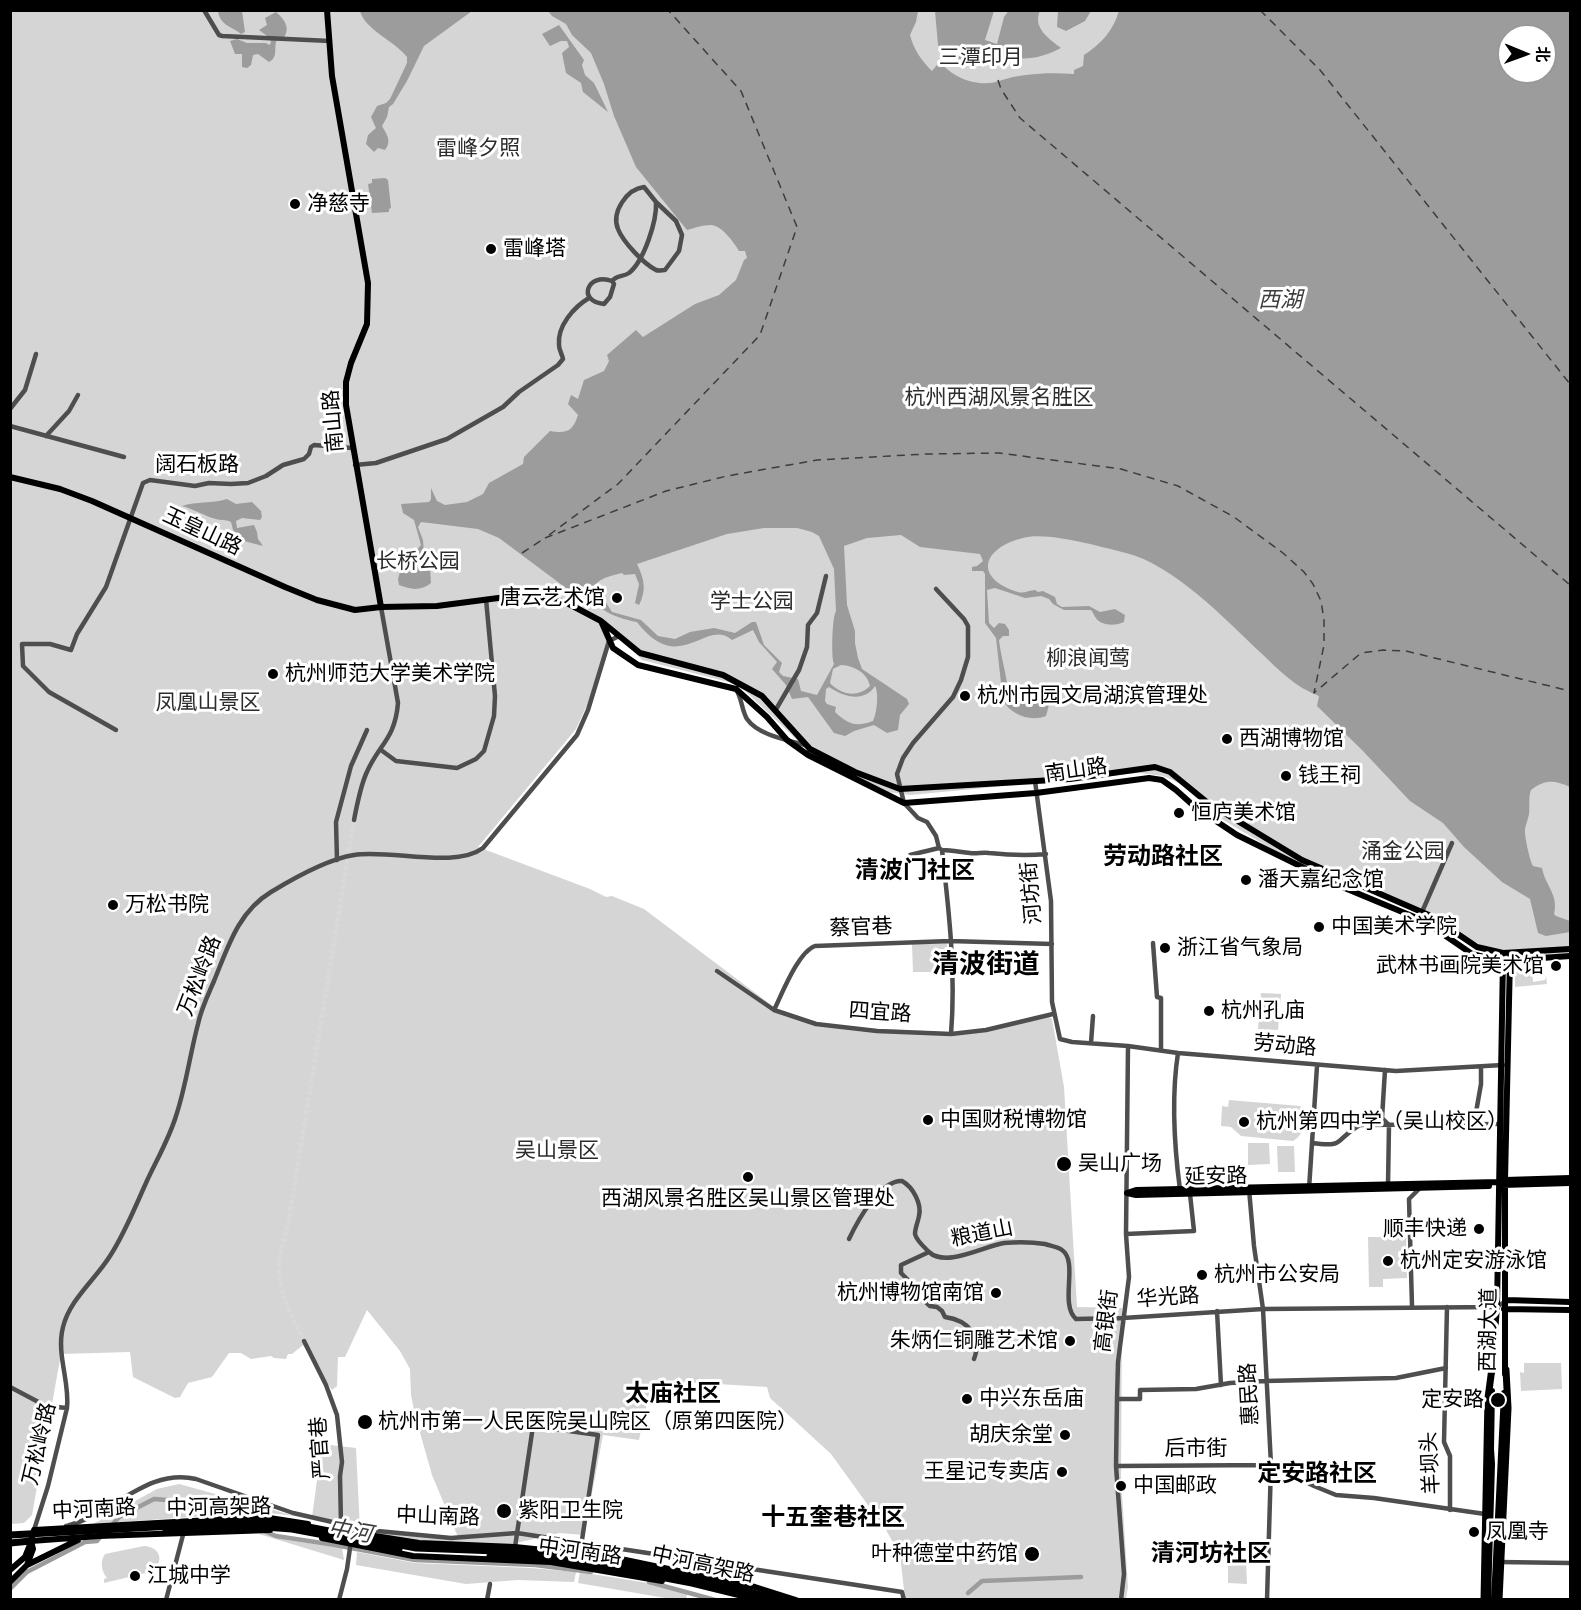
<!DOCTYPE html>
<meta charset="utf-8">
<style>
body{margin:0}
#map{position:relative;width:1581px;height:1610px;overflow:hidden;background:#fff;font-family:Manrope,"Noto Sans SC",sans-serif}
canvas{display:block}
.frame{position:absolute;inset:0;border:12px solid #000;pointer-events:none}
.north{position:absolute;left:1497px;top:24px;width:60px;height:60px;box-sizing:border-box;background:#fff;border:2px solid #999;border-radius:50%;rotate:91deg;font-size:16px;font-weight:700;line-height:24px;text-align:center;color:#000}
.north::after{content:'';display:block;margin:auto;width:21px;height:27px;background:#000;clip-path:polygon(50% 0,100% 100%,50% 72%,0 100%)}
</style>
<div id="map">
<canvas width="1581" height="1610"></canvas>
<div class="frame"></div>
<div class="north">北</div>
</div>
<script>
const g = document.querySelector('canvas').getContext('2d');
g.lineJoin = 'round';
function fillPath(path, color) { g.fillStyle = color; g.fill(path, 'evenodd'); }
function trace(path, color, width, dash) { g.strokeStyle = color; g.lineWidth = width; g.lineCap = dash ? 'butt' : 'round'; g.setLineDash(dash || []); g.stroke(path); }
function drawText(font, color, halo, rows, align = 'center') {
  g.font = font + ' Manrope,"Noto Sans SC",sans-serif'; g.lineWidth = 6; g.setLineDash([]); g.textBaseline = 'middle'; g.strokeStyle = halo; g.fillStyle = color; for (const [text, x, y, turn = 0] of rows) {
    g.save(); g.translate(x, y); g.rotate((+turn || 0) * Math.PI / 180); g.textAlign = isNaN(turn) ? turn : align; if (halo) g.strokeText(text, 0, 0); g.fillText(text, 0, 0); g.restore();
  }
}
const green = new Path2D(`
 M11,11H1570V953L1520,958L1500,955L1419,912L1313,870L1270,848L1210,812L1182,784L1163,776L1139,773L911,795L888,792L813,755L744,690L732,683L642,660L611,629L588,703L576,729L478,847L590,889L606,897L612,896L644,909L782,1013L837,1027L970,1033L1047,1015L1052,1019L1064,1087L1077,1307L1122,1308L1121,1479L1128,1587L1126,1599H905L900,1555L886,1530L831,1454L770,1398L767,1387L652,1380L639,1440L603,1435L584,1535L559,1533L512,1544V1546L419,1543L348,1532V1529L312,1517L322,1444L356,1448L360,1530L458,1537L432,1475L415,1415L411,1395L410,1369L400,1351L367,1310L345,1357H338L337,1386L332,1390L303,1345L292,1354H288L286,1359L274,1358L271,1356L251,1359L241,1353H229L212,1377L188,1383L180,1397L175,1398L133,1377L130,1352L61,1354L32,1515L24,1523L11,1524ZM1509,36H1545V72H1509Z
 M947,943L949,972H913L912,944Z
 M1532,963L1533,982L1545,980L1546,976L1547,984L1515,987V966Z
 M1261,993L1281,994L1278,1030L1258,1029Z
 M1229,1100L1300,1106C1309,1118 1306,1133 1293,1141L1241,1136L1231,1127L1221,1126L1222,1106L1228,1107Z
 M1248,1143H1269L1270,1164L1248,1165Z
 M1277,1146H1294L1295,1172H1278Z
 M1368,1237H1406L1407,1278L1383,1279V1287H1369Z
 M1524,1363H1561L1562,1389L1521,1391L1520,1372L1524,1373Z
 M179,1484L295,1516L261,1512L93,1524L157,1489Z
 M261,1533L287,1540L342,1548L344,1560L259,1534Z
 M144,1546C160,1547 164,1560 154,1571L104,1583V1579L107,1578C101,1571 100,1561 105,1554Z
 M357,1552L415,1563L531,1568L576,1572L574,1582L518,1580L466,1584L356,1565Z
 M1246,1560L1247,1584L1228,1583V1561Z
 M580,1572L654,1584L687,1594L686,1599H671L578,1583Z`);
const water = new Path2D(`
 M1009,10L1040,11C1032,27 1049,39 1061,48C1032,63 1021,57 991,59L994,49L985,47L982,57L966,60L948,57L938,45L935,11H994L985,40L997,44L1004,17Z
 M218,11H242L245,32L241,34C232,26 220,26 218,11Z
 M360,11H472L424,46L407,81L393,104L389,107L387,117L382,126C387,135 392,141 385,150L378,148L374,152L366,144L368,135L376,128L371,117L377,106L386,103L390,99L407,63V57C395,41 365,30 360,11Z
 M548,11H918L916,22L910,35C914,50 921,60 932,71L940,61C951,78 979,88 999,81C1008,78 1016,76 1026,75C1042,73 1058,73 1074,74V70L1083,66L1084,55C1101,44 1113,31 1119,11H1570V787C1555,780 1545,779 1531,790C1528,798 1530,806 1529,814C1528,819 1526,824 1525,829C1524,835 1530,861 1533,866L1542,868C1545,885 1559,895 1554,914L1556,916L1570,921V932L1546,936L1538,933L1530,899L1502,882L1464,847L1443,823L1410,801L1362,750L1317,706L1319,696C1295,687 1279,670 1261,653C1225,619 1174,565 1126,553C1101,547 1047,531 1023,538C982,548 973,578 1018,592C1023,594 1030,590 1035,590L1038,592L1043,591L1055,597L1057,604L1062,607L1089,606L1100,612L1115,609L1125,615L1124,622C1116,626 1101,626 1096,618C1094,616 1093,612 1091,610H1064L1053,604L1049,599L1041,596L1025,598L995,588L987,590L989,623L994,628L999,623L1005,624L1009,630V636H1003L999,640C1001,658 1007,675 1008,693L1017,702L1028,703L1047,698L1050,701L1046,716C1030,722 1012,715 1003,701L996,638L985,623V574L983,571H972V567L977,566L983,561L980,554L920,547L901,535L867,538L844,546L847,605L855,631V643L858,658L862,669L907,699L909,704L900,715L898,730L887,733L874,725L854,731L845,736L834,733L808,697L792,699L786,685L772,669L777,662L759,642L753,630L732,640C706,617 680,678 637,622C621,619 597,612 591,594C590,591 590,587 589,584L572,590L566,588L499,538L478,529L421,522L418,527L423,540L424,554L418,566L427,565L430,568L431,583C421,591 411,590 399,585L398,579L401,568L415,563L416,551L421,545L414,520L403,513L401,504L429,502L431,499V488L437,501L445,505L467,502L483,494L489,483L523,464L524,457L550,431C567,434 573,431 578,415L568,404L571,395L578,399L584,380L604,371L609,361L607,355L636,330L643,337L695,304L719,295L736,280L744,260L747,258L745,251H739C734,242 721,225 711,225C703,225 694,228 687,230L636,167L614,116L604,84L591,53L572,35L566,24L552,16ZM1509,36H1545V72H1509ZM764,528H797L812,532L819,536L834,569L836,611C832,617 831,658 834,664L817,695L801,691L798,679L783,676L779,672L782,663L764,645L756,622H752L735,633L714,628L690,632L675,639L658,636L641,620L612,612L605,601L593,593C593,579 610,576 622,573L624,575L635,574L639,584L635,603L639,605C647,590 644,578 637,564L727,534ZM841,665C854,666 867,672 870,686C858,698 841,695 830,683L833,669ZM875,686C879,693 877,713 873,721C856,727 849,725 835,712L836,707L827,704L825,701L826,689L829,687C844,697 864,703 875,686Z
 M1058,11V10L1091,11L1085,21L1066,31L1057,27Z
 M276,12C285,20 291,28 283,39H277C273,48 279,57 269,62L258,54L253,55L251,65L247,68L242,67V54H235L230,41L237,39L247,43H266L269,45L271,43L270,38L259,30L267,25L265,18Z
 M559,25L584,60L582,65L585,75L594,83L608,112L583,92L581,83L566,73L562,53L569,47L567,41H561L550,46L542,34Z
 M385,178L388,180L391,208L389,209V212L372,213L368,184L372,183V179Z
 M227,499L236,504L252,502L261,511L262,517L260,520L242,518L236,521L237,528L254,525L257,532L258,539L263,546L244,541L233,530L231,522C225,519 221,521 216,519C204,516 194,509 182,506C196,501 212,504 227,499Z`);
const canal = new Path2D(`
 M112,1525L119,1517L154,1499L180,1501L228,1518
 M264,1531L276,1536L335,1545L415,1560L535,1565L591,1572
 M649,1582L715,1600
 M10,1589L27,1572L85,1542L97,1541L102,1535
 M968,1593L982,1581L1081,1577`);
const ferry = new Path2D(`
 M1260,10L1320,70L1570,384
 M998,80L1001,89L1020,118L1570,585
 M549,535L618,484L760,335L797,227L741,91L668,10
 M545,538L666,491L727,476L817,460L926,454L999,453L1121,469L1178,486L1234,517L1283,553L1304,572L1313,584L1321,601L1324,620V645L1314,693L1361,653L1383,650L1406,651L1570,691
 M522,553L545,538`);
const minorTunnel = new Path2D(`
 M304,1341C293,1317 278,1292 279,1265C280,1250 286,1234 289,1219L354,820`);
const minor = new Path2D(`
 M204,10L219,35L222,36L330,41
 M644,187L656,202L676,221L682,235L679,251L665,270C662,270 659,271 656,270C644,264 623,242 618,229C611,212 627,189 644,187Z
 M612,281L614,284L610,297L604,304C576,301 588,272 612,281C617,275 623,277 629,273C644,261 657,221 656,202
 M10,409L25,390L36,354
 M10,426L124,457
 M46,436L69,411L78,395
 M355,465L376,463L447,439L503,407L519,392L558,365L563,359C562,354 559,350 559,345C557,326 574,307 589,298
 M936,589L964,619L968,626V657L961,680L953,697L913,743L903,758L897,774L904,803L918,818L927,822L936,836L939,848L942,850C949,911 956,973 951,1034
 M737,691C742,700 742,711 747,719C758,735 787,740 805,745
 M775,711L799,670L807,647L808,625L817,613L826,576
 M116,730L49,692L23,666L22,644H50L71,650L77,634L106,587L143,483L150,480L195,486L209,483L231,484L248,483L266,476L283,465L304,459L309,454L311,447L314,445L352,448
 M381,750L396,761L457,768L476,759L484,751L494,716L495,696L486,599
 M1035,781L1051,901L1052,1002L1060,1039L1072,1042L1128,1046L1178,1053L1396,1071L1503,1065
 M354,820C357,805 360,788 366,774C378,745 395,740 398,703L381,607
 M942,850C952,850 960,852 970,853C976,854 983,852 989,853C1009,855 1026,856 1046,854
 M910,855L939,848
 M337,860L336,822L351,766L367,730
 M1422,912L1452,843
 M1153,943L1157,997L1161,998V1049
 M717,971L774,1010L816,1024L877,1031L951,1034L986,1030L1053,1014
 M774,1010C782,994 798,952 815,946L950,941L1052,944
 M1091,1043L1093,1016
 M1178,1053C1171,1098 1174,1144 1180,1190
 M1385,1070L1382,1118L1389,1125L1388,1185
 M1475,1118L1481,1084V1067
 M1312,1143C1347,1148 1334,1139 1360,1125L1500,1124
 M1249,1189L1254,1246L1263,1309L1271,1465L1267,1600
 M1309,1189L1317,1066
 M1126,1234L1194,1231L1190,1194
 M849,1239C858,1220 880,1180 902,1181C913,1187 922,1204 919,1216C918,1222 915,1228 915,1234C916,1240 925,1248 929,1252C946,1268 984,1246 1004,1243C1017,1242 1032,1242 1045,1244C1051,1246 1058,1247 1062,1250C1079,1262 1059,1304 1076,1319L1123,1318L1263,1309L1497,1307L1507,1300
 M929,1252L901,1265V1273L912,1284L918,1295L930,1306L937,1307L942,1311L945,1317C967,1320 983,1336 974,1359
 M1412,1306L1409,1199L1419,1189
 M1447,1307L1444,1442L1450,1456V1510
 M1217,1311L1221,1385
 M304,1341L326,1385L337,1415L342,1462L340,1476L341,1524
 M10,1387L46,1406L67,1408
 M1117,1399H1140V1390L1196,1389L1230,1383L1265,1381L1396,1378L1446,1368
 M1116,1466L1271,1465L1314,1486L1336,1495L1374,1498L1485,1514
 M66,1526C73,1524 81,1522 88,1518C123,1502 154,1469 196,1479L293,1513L341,1524L346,1528L451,1538L517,1533L902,1592L904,1600
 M34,1530L48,1486L67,1408C70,1382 56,1354 63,1327C70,1299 95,1280 110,1256C125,1233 135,1207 146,1183C156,1161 169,1139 176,1116C186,1086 190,1054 198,1024C201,1009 208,995 214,981C228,947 238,912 271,892C294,878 328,859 354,855C390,849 455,869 483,848L577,735L588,710L609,641L619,636
 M515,1547L533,1426L598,1435L580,1553
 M1499,1562L1570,1563
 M166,1600L183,1535
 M339,1600L347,1569L351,1541
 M487,1600L490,1584
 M1121,1600L1124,1574L1116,1466L1117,1399L1118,1362L1129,1277L1126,1234L1128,1046`);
const major = new Path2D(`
 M327,10L332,76L368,283L367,324L351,363L346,382V405L381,607
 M10,477L60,489L92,501L285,587L317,600L355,610L381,607L437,606L529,594L567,603L601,621L640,653L723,675L762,696L810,749L855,772L900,789L1070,779L1155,767L1170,772L1208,803L1302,860L1431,916L1477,947L1503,953L1570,949
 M601,621L613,648L638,665L736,689L767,717L787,740L808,755L904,803L1036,793L1149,778L1162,780L1176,790L1195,807L1237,835L1347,889L1424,921L1472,954L1500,961L1570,956
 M1502,1185L1570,1183
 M1127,1193L1136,1190L1499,1182L1505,1180L1570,1178
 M1127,1193L1136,1195L1489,1186
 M1507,1300L1570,1302
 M1504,1309L1570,1310
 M1492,1372L1497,1307L1503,959
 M1505,1374V1180L1510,958
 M356,1533L419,1543L515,1547L611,1557L755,1587L796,1600
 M322,1538L413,1556L551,1562L662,1581
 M31,1541L99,1536L270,1530
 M27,1565L33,1549L31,1541L34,1530L263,1517L308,1524
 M10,1570L25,1557L31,1542
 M10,1582L27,1565L78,1540
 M1488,1600L1492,1464L1491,1449L1492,1391
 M1494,1600L1504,1393`);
const highway = new Path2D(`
 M166,1530L265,1527L292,1529L399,1549
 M10,1535L263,1521L293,1524L416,1548L551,1553L692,1578L781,1600
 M10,1543L31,1541
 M490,1556L552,1558L613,1568L692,1583L761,1600
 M1484,1600L1488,1398L1492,1368
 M1499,1600L1508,1408L1506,1370`);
const markers = [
 [295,204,6,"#000"],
 [491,249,6,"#000"],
 [617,598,6,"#000"],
 [273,674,6,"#000"],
 [965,696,6,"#000"],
 [1227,739,6,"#000"],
 [1286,776,6,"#000"],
 [1179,813,6,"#000"],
 [1246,880,6,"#000"],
 [113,905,6,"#000"],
 [1319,927,6,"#000"],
 [1165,948,6,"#000"],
 [1556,966,6,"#000"],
 [1209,1011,6,"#000"],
 [928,1120,6,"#000"],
 [1244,1122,6,"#000"],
 [1064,1164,8,"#000"],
 [748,1177,6,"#000"],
 [1479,1229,6,"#000"],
 [1388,1261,6,"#000"],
 [1202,1275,6,"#000"],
 [996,1293,6,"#000"],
 [1070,1341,6,"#000"],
 [967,1399,6,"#000"],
 [1498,1400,8,"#000"],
 [365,1422,8,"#000"],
 [1065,1435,6,"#000"],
 [1062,1472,6,"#000"],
 [1121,1486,6,"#000"],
 [504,1511,8,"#000"],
 [1474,1532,6,"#000"],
 [1032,1554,8,"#000"],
 [135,1576,6,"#000"]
];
const parkNames = [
 ["三潭印月",981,58],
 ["雷峰夕照",478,149],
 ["杭州西湖风景名胜区",999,398],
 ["长桥公园",418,562],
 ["学士公园",752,602],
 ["柳浪闻莺",1088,659],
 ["凤凰山景区",208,703],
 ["涌金公园",1403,852],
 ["吴山景区",557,1151]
];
const poiNames = [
 ["净慈寺",307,204],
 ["雷峰塔",503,249],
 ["唐云艺术馆",605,598,"right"],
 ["杭州师范大学美术学院",285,674],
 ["杭州市园文局湖滨管理处",977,696],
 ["西湖博物馆",1239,739],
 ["钱王祠",1298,776],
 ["恒庐美术馆",1191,813],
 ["潘天嘉纪念馆",1258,880],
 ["万松书院",125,905],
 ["中国美术学院",1331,927],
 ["浙江省气象局",1177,948],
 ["武林书画院美术馆",1544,966,"right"],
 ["杭州孔庙",1221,1011],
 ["中国财税博物馆",940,1120],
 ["杭州第四中学（吴山校区）",1256,1122],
 ["吴山广场",1078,1164],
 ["西湖风景名胜区吴山景区管理处",748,1199,"center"],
 ["顺丰快递",1467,1229,"right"],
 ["杭州定安游泳馆",1400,1261],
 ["杭州市公安局",1214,1275],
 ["杭州博物馆南馆",984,1293,"right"],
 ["朱炳仁铜雕艺术馆",1058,1341,"right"],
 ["中兴东岳庙",979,1399],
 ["定安路",1484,1400,"right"],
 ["杭州市第一人民医院吴山院区（原第四医院）",378,1422],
 ["胡庆余堂",1053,1435,"right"],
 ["王星记专卖店",1050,1472,"right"],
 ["中国邮政",1133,1486],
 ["紫阳卫生院",518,1511],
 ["凤凰寺",1486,1532],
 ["叶种德堂中药馆",1018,1554,"right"],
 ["江城中学",147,1576]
];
const streetNames = [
 ["南山路",334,421,-95],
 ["阔石板路",197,465],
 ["玉皇山路",202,532,25],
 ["南山路",1076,771,-8],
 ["河坊街",1032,893,-95],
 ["蔡官巷",861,928,-2],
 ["万松岭路",200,976,-69],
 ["四宜路",880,1013,4],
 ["劳动路",1285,1046,5],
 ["延安路",1216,1177,-1],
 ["粮道山",982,1234,-11],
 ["华光路",1168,1298,-4],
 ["高银街",1107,1321,-83],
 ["西湖大道",1489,1330,-89],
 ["惠民路",1250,1394,-93],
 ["万松岭路",40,1444,-77],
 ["严官巷",321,1448,-94],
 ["后市街",1196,1449],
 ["羊坝头",1431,1463,-93],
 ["中河高架路",219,1508,-1],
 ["中河南路",94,1510,-3],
 ["中山南路",438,1517,2],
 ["中河南路",580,1552,8],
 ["中河高架路",703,1565,12]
];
const waterNames = [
 ["西湖",1280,301],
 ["中河",350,1532,10]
];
const quarterNames = [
 ["劳动路社区",1163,857],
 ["清波门社区",915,871],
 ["太庙社区",673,1394],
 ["定安路社区",1317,1474],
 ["十五奎巷社区",833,1518],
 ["清河坊社区",1211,1554]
];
const districtNames = [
 ["清波街道",986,965]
];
fillPath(green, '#d5d5d5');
fillPath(water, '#9c9c9c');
trace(canal, '#9c9c9c', 4.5);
trace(ferry, '#3d3d3d', 1.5, [8, 6]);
trace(minorTunnel, '#d9d9d9', 4.5, [4.5, 2]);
trace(minor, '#4e4e4e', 4.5);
trace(major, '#000', 6);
trace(highway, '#000', 7);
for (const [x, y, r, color] of markers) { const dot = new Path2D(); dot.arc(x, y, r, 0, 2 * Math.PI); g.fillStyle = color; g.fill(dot); trace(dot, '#fff', 2); }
drawText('21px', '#2c2c2c', '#fff', parkNames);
drawText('21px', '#000', '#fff', poiNames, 'left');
drawText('21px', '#000', '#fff', streetNames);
drawText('italic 22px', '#3d3d3d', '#fff', waterNames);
drawText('bold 24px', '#000', '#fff', quarterNames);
drawText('bold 27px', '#000', '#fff', districtNames);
</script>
